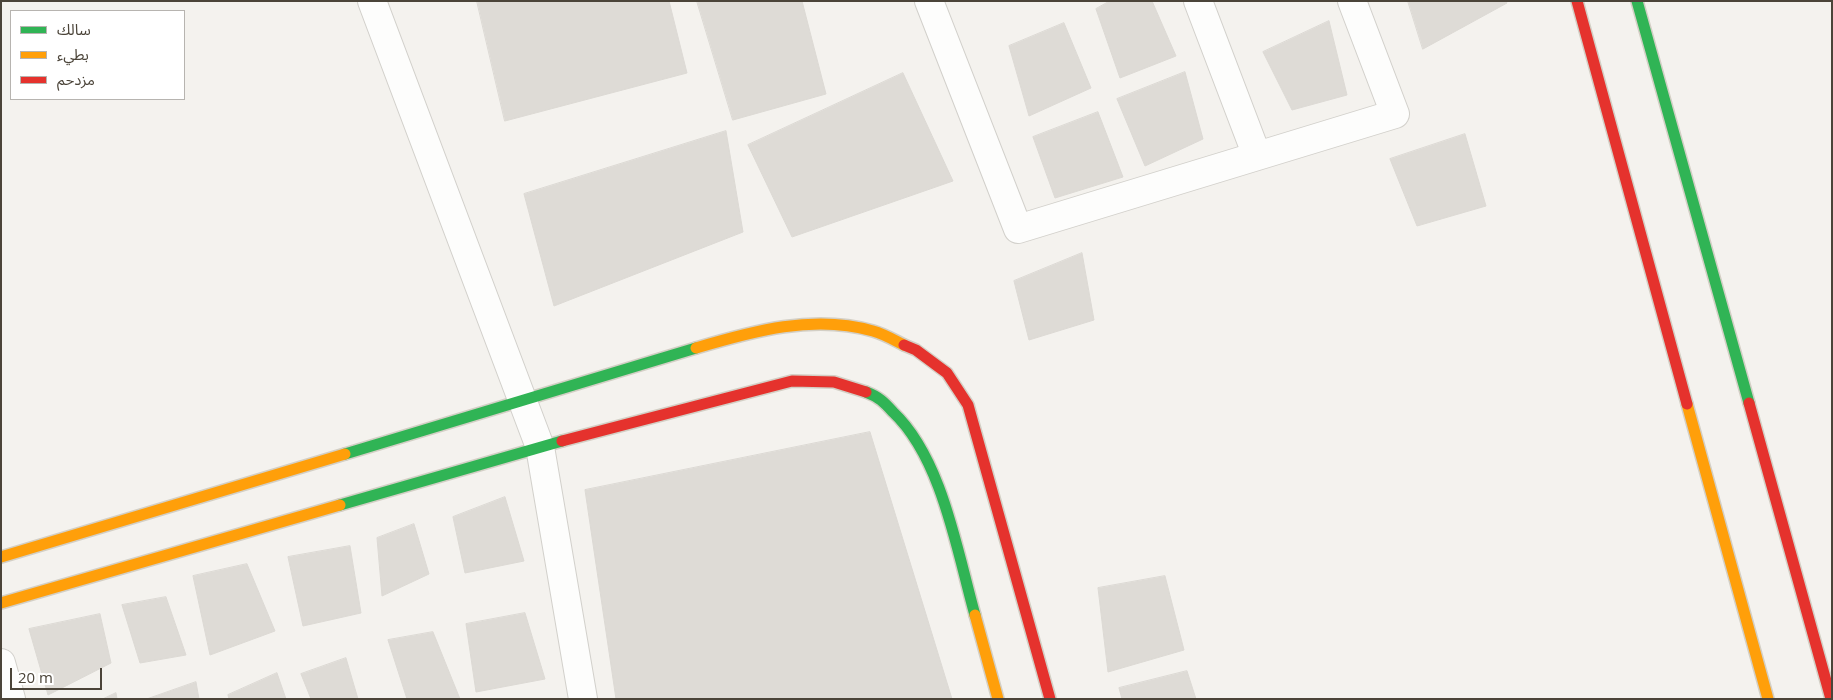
<!DOCTYPE html>
<meta charset="utf-8">
<style>
body{margin:0}
#map{position:relative;width:1833px;height:700px;overflow:hidden;background:#f4f2ee;font-family:"Open Sans","Noto Sans Arabic",sans-serif}
canvas{display:block}
.frame{position:absolute;inset:0;border:2px solid #4b4439;pointer-events:none}
.legend{position:absolute;left:10px;top:10px;width:175px;height:90px;box-sizing:border-box;background:#fff;border:1px solid #b7b4b0;margin:0;padding:6px 9px;list-style:none;font-size:15px;color:#4b4439}
.legend li{display:flex;align-items:center;gap:10px;height:25px}
.legend b{width:25px;border:1px solid #b7b4b0}
.scale{position:absolute;left:10px;top:668px;width:92px;height:22px;box-sizing:border-box;border:2px solid #4b4439;border-top:0;padding-left:6px;font-size:15px;line-height:18px;white-space:nowrap;color:#4b4439;-webkit-text-stroke:4px #fff;paint-order:stroke}
</style>
<div id="map">
<canvas width="1833" height="700"></canvas>
<div class="frame"></div>
<ul class="legend">
<li><b style="height:6px;background:#30b455"></b>سالك</li>
<li><b style="height:6px;background:#ff9f0a"></b>بطيء</li>
<li><b style="height:6px;background:#e5322d"></b>مزدحم</li>
</ul>
<div class="scale">20 m</div>
</div>
<script>
const g = document.querySelector('canvas').getContext('2d');
g.lineJoin = 'round';
function fillPath(path, color) { g.fillStyle = color; g.fill(path, 'evenodd'); }
function trace(path, color, width, dash) { g.strokeStyle = color; g.lineWidth = width; g.lineCap = dash ? 'butt' : 'round'; g.setLineDash(dash || []); g.stroke(path); }
const building = new Path2D(`
 M477,1H669L687,73L505,121Z
 M697,1H802L826,94L733,120Z
 M1110,1H1152L1176,56L1120,78L1096,9Z
 M1408,1H1506L1507,3L1423,49Z
 M1329,21L1347,95L1292,110L1263,52Z
 M1064,23L1091,88L1029,116L1009,46Z
 M1185,72L1203,139L1145,166L1117,99Z
 M903,73L953,181L792,237L748,145Z
 M1098,112L1123,177L1055,198L1033,137Z
 M726,131L743,232L554,306L524,194Z
 M1465,134L1486,206L1417,226L1390,159Z
 M1082,253L1094,320L1029,340L1014,281Z
 M870,432L952,699H616L585,490Z
 M505,497L524,561L465,573L453,517Z
 M414,524L429,574L382,596L377,538Z
 M350,546L361,613L303,626L288,557Z
 M247,564L275,631L210,655L193,576Z
 M1165,576L1184,650L1108,672L1098,588Z
 M166,597L186,655L140,663L122,605Z
 M525,613L545,679L476,692L466,624Z
 M100,614L111,663L48,695L29,629Z
 M433,632L460,699H407L388,640Z
 M346,658L358,699H311L301,674Z
 M1187,671L1196,699H1122L1119,688Z
 M277,673L286,699H229L228,695Z
 M196,682L199,699H147Z
 M116,693L117,699H103Z`);
const street = new Path2D(`
 M372,1L540,447L583,699
 M929,1L1018,229L1395,114L1352,1
 M1198,1L1257,156
 M1,663L11,699`);
const fast = new Path2D(`
 M1637,1L1749,403
 M866,392C879,397 884,402 893,412C942,458 957,551 975,615
 M345,454L696,348
 M340,505L562,441`);
const slow = new Path2D(`
 M696,348C753,331 814,314 873,331C884,334 894,340 904,345
 M1687,404L1768,699
 M1,557L345,454
 M1,603L340,505
 M975,615L998,699`);
const jam = new Path2D(`
 M1577,1L1687,404
 M904,345L916,350L947,373L968,405L1050,699
 M1749,403L1831,699
 M562,441L792,381L834,382L866,392`);
fillPath(building, '#dedbd6');
trace(building, '#dcd9d4', 1);
trace(street, '#d2d0cb', 30);
trace(fast, '#d3cfc5', 14);
trace(slow, '#d3cfc5', 14);
trace(jam, '#d3cfc5', 14);
trace(street, '#fdfdfc', 28);
trace(fast, '#30b455', 11);
trace(slow, '#ff9f0a', 11);
trace(jam, '#e5322d', 11);
</script>
